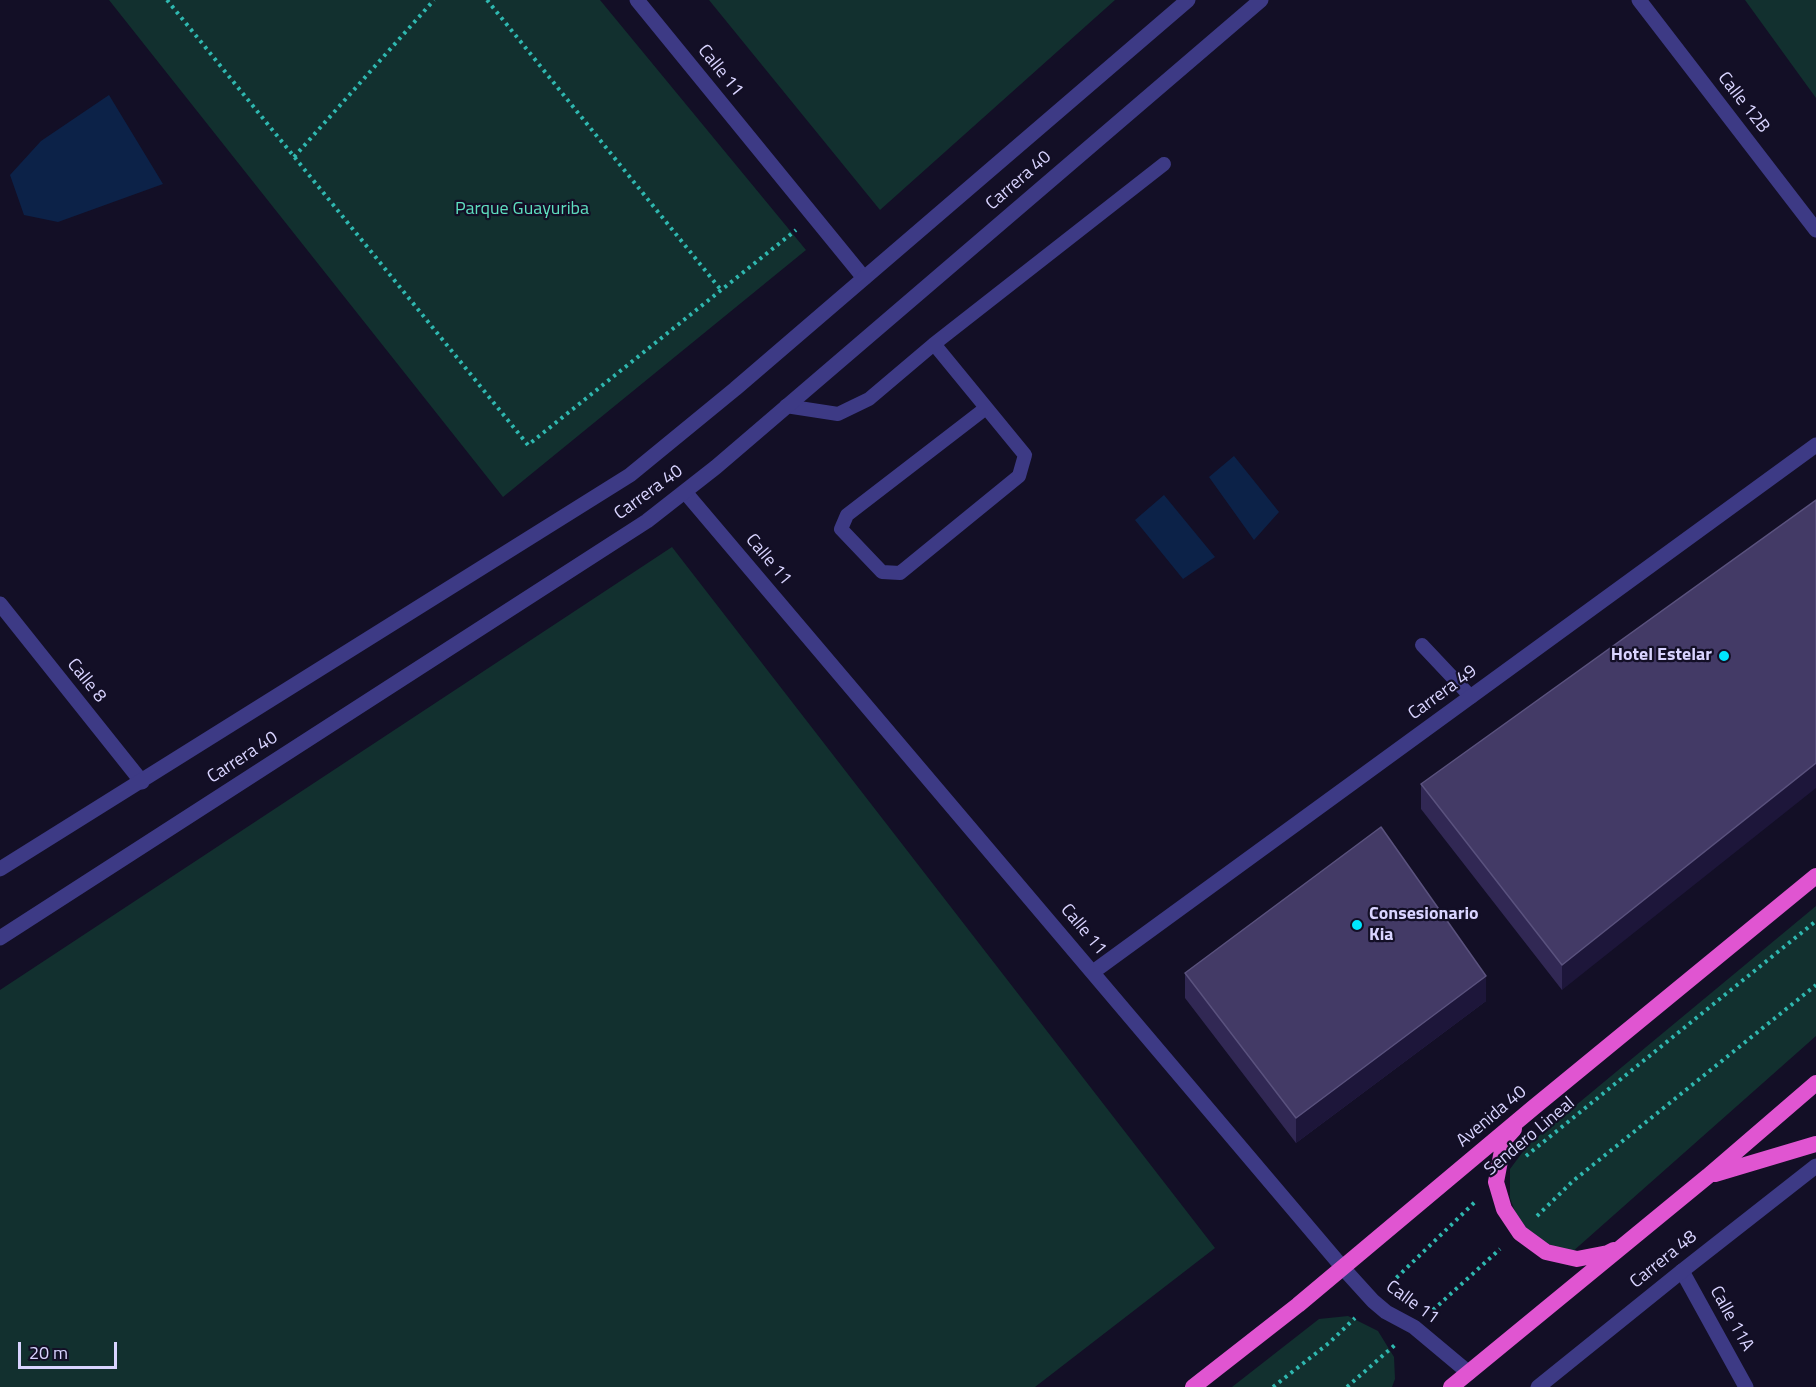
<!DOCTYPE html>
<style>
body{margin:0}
#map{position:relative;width:1816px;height:1387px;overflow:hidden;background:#130f26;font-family:"Titillium Web",sans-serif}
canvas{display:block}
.scale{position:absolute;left:18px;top:1342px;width:99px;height:27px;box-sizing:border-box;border:3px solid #d9d4ff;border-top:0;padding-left:8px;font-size:18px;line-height:21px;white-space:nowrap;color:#d9d4ff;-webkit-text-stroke:4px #130f26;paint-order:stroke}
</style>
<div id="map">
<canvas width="1816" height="1387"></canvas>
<div class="scale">20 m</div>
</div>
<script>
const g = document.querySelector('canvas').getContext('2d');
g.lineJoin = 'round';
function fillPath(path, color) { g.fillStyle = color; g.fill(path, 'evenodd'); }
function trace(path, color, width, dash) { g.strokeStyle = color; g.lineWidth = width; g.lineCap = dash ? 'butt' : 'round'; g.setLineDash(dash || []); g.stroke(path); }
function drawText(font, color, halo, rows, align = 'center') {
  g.font = font + ' "Titillium Web",sans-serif'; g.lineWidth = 4.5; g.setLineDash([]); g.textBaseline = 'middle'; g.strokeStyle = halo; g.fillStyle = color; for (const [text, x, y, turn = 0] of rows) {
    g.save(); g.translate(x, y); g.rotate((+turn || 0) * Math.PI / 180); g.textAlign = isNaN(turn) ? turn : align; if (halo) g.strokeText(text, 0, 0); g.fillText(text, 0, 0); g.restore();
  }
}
const green = new Path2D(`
 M109,0H600L806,250L503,497Z
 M709,0H1115L880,210Z
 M1745,0H1816V98Z
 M672,547L1215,1248L1035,1387H0V990Z
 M1816,906V1036L1571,1253L1540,1241L1520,1225L1510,1198V1169L1528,1145Z
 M1348,1316L1378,1331L1394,1357L1395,1379L1392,1387H1232L1319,1319Z`);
const water = new Path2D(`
 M109,95L163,184L58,222L24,215L10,175L41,141Z
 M1234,456L1279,512L1254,540L1209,477Z
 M1164,495L1215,557L1183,579L1135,520Z`);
const path = new Path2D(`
 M167,0L528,445L796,230
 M487,0L721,290
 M294,157L434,0
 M1526,1156L1816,921
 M1537,1216L1573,1181L1816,985
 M1391,1283L1476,1201
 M1433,1310L1500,1249
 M1273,1387L1329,1343L1355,1318
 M1347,1387L1396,1344`);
const service = new Path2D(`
 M934,344L1025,455L1019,476L900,573L882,572L841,529L847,515L986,408
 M786,406L838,414L869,399L934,344L1164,164
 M1422,645L1471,697`);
const minor = new Path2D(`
 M637,0L864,278
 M1639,0L1816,230
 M685,492L1343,1268L1373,1301L1386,1312L1414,1327L1469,1373
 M0,604L142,782
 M1093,972L1816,445
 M1682,1271L1746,1387`);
const tertiary = new Path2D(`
 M0,869L630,475L735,389L1188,0
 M0,938L647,521L716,467L1261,0
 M1538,1387L1682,1271L1816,1166`);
const trunk = new Path2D(`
 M1514,1129L1504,1140L1496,1182L1504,1209L1520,1233L1546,1252L1577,1259L1608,1253L1614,1250
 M1715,1174L1816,1144
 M1193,1387L1298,1305L1533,1108L1816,876
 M1451,1387L1708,1176L1816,1083`);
const wall = new Path2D(`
 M1816,500L1562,990L1421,809V784Z
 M1185,973L1486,1001L1296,1143L1185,998Z`);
const shadedWall = new Path2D(`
 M1816,763V788L1562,990V965Z
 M1486,976V1001L1296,1143V1118Z`);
const building = new Path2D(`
 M1816,500V763L1562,965L1421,784Z
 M1381,827L1486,976L1296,1118L1185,973Z`);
const markers = [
 [1724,656,6,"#00e5ff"],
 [1357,925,6,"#00e5ff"]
];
const streetNames = [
 ["Calle 11",720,71,51],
 ["Calle 12B",1743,103,52],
 ["Carrera 40",1019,181,-41],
 ["Carrera 40",649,493,-36],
 ["Calle 11",768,560,50],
 ["Calle 8",86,681,51],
 ["Carrera 49",1443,693,-36],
 ["Carrera 40",243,758,-33],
 ["Calle 11",1083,930,50],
 ["Avenida 40",1492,1117,-40],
 ["Sendero Lineal",1530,1137,-40],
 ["Carrera 48",1664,1260,-39],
 ["Calle 11",1412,1303,36],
 ["Calle 11A",1731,1319,61]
];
const parkNames = [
 ["Parque Guayuriba",522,210]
];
const poiNames = [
 ["Hotel Estelar",1712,656],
 ["Consesionario",1369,915,"left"],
 ["Kia",1369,936,"left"]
];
fillPath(green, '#12302f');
fillPath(water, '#0c2248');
trace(path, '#2fb8b0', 4, [3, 4.5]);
trace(service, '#3d3a85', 14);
trace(minor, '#3d3a85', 15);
trace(tertiary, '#3d3a85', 15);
trace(trunk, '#e055d1', 16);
fillPath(wall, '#312854');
fillPath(shadedWall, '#1d163a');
fillPath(building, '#433a66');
trace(building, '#5a527e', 1.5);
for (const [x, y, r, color] of markers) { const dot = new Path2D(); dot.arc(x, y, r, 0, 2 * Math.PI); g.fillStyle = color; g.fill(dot); trace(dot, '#130f26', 2); }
drawText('18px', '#d9d4ff', '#130f26', streetNames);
drawText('18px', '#5fe0c0', '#130f26', parkNames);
drawText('bold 18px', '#d9d4ff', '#130f26', poiNames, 'right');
</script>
